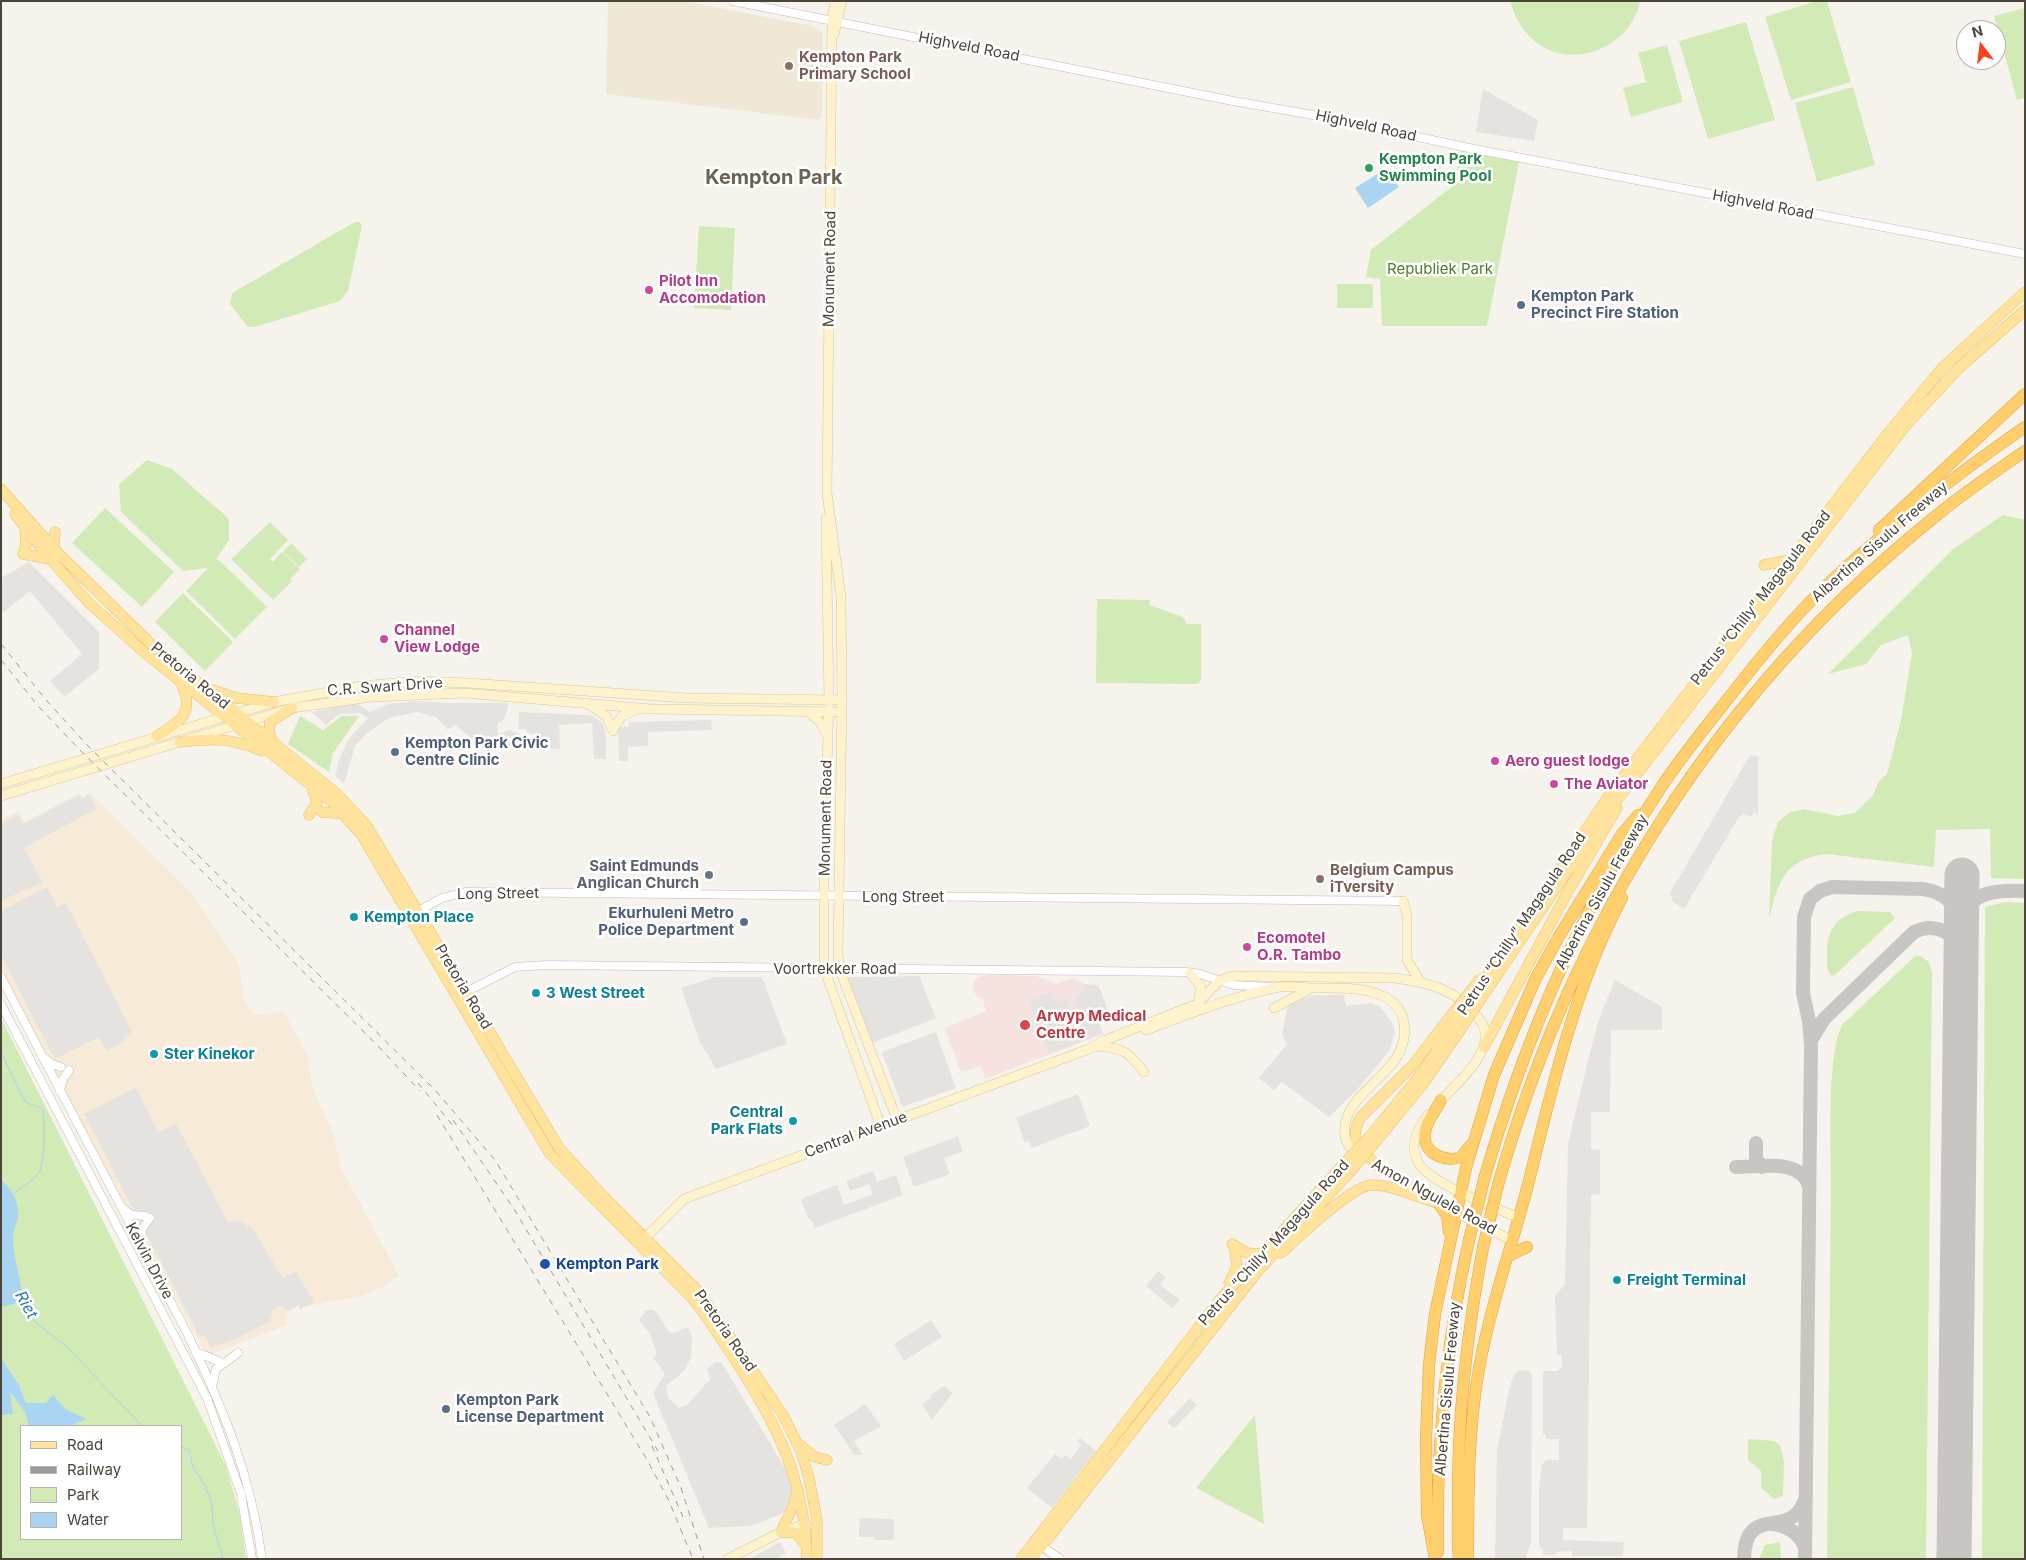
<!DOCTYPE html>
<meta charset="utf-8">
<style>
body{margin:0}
#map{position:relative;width:2026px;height:1560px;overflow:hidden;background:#f6f3ec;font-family:Inter,sans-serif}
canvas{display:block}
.frame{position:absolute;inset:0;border:2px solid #4b4439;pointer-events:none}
.legend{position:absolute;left:20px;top:1425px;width:162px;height:115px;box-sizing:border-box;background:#fff;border:1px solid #b7b4b0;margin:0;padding:6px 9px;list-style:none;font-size:15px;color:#4b4439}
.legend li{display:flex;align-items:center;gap:10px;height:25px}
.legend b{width:25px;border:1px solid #b7b4b0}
.north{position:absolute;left:1956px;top:20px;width:50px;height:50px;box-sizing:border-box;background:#fff;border:1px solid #b7b4b0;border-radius:50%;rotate:345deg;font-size:14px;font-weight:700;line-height:20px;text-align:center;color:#4b4439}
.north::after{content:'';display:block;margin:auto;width:18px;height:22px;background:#fc3f1d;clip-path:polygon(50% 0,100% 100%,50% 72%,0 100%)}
</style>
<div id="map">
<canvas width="2026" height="1560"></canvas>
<div class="frame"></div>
<ul class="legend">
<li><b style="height:6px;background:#ffe39c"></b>Road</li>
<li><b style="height:6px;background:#9a9a9a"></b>Railway</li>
<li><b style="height:14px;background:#d2eab5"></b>Park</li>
<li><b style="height:14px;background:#a9d4f2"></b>Water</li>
</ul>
<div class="north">N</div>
</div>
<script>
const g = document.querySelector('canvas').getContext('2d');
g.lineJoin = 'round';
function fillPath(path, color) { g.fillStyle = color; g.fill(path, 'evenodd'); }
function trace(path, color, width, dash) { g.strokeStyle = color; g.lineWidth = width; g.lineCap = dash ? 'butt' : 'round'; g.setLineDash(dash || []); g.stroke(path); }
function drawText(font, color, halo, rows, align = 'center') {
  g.font = font + ' Inter,sans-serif'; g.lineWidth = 5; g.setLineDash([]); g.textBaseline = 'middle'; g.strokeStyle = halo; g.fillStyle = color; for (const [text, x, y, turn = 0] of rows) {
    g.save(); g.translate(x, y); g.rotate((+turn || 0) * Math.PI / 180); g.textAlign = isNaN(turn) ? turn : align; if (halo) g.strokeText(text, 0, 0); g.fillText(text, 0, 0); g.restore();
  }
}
const commercial = new Path2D(`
 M80,793L82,797L90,793L190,891L234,956L240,968L243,997L252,1013L264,1015L281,1011L286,1016L308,1056L312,1087L334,1135L340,1166L399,1276L383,1287L356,1298L325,1302L315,1306L314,1303L300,1309L299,1305L288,1311L286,1325L209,1355L205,1352L1,973V820L19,811L25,822Z`);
const education = new Path2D(`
 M608,1H683L813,26L823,33L822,116L818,120L606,94Z`);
const medical = new Path2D(`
 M989,975L1036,976L1056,984L1073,978L1085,984L1098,985L1110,1016L1099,1023L1103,1034L985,1079L981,1066L961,1072L945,1028L986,1011L983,1000L978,998L972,989L976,978Z`);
const green = new Path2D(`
 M1510,1H1640C1631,50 1564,75 1528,35C1519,25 1514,14 1510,1Z
 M1817,1H1827L1851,82L1791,100L1765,17Z
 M2025,8V98L2017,100L1994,16Z
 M1746,22L1775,120L1708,139L1679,41Z
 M1667,45L1683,102L1631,117L1623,88L1646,82L1638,53Z
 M1853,87L1875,165L1817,182L1795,103Z
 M1461,151L1519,162L1487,326H1382L1380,279L1366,277L1371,250L1454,185Z
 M355,222H360L362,226L348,291L340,301L255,327H248L230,304L232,293Z
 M699,226L735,228L731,310L694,308Z
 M1337,284H1373V308H1337Z
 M147,460L172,469L229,519V540L215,561L218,559L267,607L235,639L186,591L208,568L183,571L121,512L119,484Z
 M105,508L174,572L142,607L72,543Z
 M2003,515L2025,520V879L1991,878L1990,829L1936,830L1934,867L1827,854C1785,858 1777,883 1769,920L1772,841L1778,822L1789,813L1803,809L1838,816L1855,813L1873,795L1879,781L1887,774L1901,720L1912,653L1908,635L1881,645L1866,664L1828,674L1953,549Z
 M270,522L288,540L270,559L273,562L282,552L300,569L290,579L292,581L273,600L231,559Z
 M291,543L307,559L299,567L283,552Z
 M183,593L233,642L205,671L155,622Z
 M1097,599L1150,600L1149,605L1183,617L1187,624H1201V679L1198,684L1096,683Z
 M300,716L323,730L342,716H359L333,753L329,772L288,744Z
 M2006,902L2025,903V1559H1982L1985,907Z
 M1858,911L1890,912L1895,918L1834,976L1831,975C1826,969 1827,964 1827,957C1826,933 1834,917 1858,911Z
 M1915,956H1920L1929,962L1932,974L1926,1559H1827C1828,1432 1830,1306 1831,1179C1831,1143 1827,1054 1842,1025Z
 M1,1018L226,1466L240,1515L246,1559H1ZM21,1426H181V1539H21Z
 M1255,1415L1264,1524L1196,1488Z
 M1748,1439L1774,1441L1780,1445L1784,1461L1783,1496L1774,1499L1761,1488V1471L1748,1460Z
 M1780,1542L1781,1559H1759L1765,1545Z`);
const parking = new Path2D(`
 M1483,89L1538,120L1534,141L1476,132Z
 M29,562L99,632V669L64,697L50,681L82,654L30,591L1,614V578Z
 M416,701L447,703H509L504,719L497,725L498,734L510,730L521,735L513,748L482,747L455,725L448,729L436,717L417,712L389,718L367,733L355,746L344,784L335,776L340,757L349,739L368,718L360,713L339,714L326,725L312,712L357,703L370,712L388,704Z
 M519,712L591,715L603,724L606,736V759H594L592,723L559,725L560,749L543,748L534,741L535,734L527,733L526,729H518Z
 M711,720L712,730L648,732V746L628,747V761H619L618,727H629V722Z
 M1750,755L1758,756V817L1756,813H1753L1752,817L1743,814L1739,817L1684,909L1673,902L1670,893Z
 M79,795L81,799L89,795L96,809L24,848L43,882L1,901V824L18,815L23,824Z
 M47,887L57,907L66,903L132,1032L123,1037L125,1041L106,1051L99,1037L55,1059L1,955V911Z
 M919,976L936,1018L872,1043L847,977Z
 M715,977H762L787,1044L716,1069L700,1042L681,988Z
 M1615,980L1662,1007V1030H1611L1610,1112H1591V1149L1600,1150V1194L1591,1195L1587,1528H1563V1540L1624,1542L1623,1556H1572V1551L1557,1552L1556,1555H1543V1550L1539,1546V1488L1542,1465L1546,1460H1559V1439H1546V1434H1543V1371H1557L1562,1367V1355H1557L1555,1296L1565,1284L1568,1144L1590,1052L1600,1016Z
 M1085,984L1098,985L1107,1007L1108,1019L1099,1023L1103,1034L1049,1054L1028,1000L1053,991L1050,997L1062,1003L1065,997L1070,1009L1078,1006L1074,994L1080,997Z
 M1317,995H1344L1346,1006L1372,1003L1380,1007L1392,1022L1395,1032L1390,1050L1354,1093L1329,1117L1282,1082L1274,1090L1259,1078L1287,1044L1282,1034L1287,1009L1290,1005L1301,998Z
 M936,1032L956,1088L902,1107L882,1052Z
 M136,1087L158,1132L176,1124L228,1222L244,1221L247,1227L250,1225L283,1278L296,1271L314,1303L300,1309L299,1305L288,1311L287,1308L278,1306L273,1309L270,1321L238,1338L211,1347L204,1335L200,1337L84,1114Z
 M1078,1094L1090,1126L1032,1148L1029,1141L1025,1143L1016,1118Z
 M958,1136L963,1151L944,1158L950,1174L914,1187L903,1157Z
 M873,1171L877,1182L896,1175L903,1195L815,1228L812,1221L808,1218L801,1199L837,1185L844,1205L873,1194L869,1184L850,1191L846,1181Z
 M1158,1271L1166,1277L1160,1285L1180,1300L1172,1308L1146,1286Z
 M651,1309L657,1312L669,1332L673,1333L688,1327L692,1337L691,1357L684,1371L666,1386L668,1398L679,1408L687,1405L710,1379L707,1369L715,1362L722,1363L786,1470L793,1491L786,1512L751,1526L709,1528L653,1393L665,1374L653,1358L657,1354L650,1334L639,1320L645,1311Z
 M931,1320L942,1337L904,1361L894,1344Z
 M1519,1370L1529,1371L1532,1376L1531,1543L1525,1559H1495L1497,1451L1509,1389L1514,1374Z
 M944,1386L953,1393L932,1420L922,1404L931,1398L930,1395Z
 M1190,1398L1197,1405L1174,1429L1167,1422Z
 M865,1404L881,1426L854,1441L863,1455H854L834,1425Z
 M1080,1438L1096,1451L1052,1508L1027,1488L1055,1454L1062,1459L1065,1455L1071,1459L1081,1445L1077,1441Z
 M860,1518L894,1519V1540H874L873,1537H859Z
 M780,1542L786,1553L775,1559H749Z`);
const water = new Path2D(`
 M1387,168L1399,187L1368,208L1355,188Z
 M1,1180C11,1188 18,1200 18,1214C19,1221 13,1229 13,1236C12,1259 23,1280 22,1302L1,1307Z
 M1,1358L19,1385L26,1403H46L53,1395L65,1409L86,1419L70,1426H29L25,1412L10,1392L13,1414L1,1415Z`);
const stream = new Path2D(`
 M1,1052L25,1102L43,1109C45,1121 45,1162 39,1172C34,1182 19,1187 12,1196
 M22,1301L36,1323L67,1347L142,1426
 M181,1447L189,1450L193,1467L205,1486L212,1504L213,1524L223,1559`);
const taxiway = new Path2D(`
 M1961,923C1968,890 1998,890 2025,891
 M1811,1040L1824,1019L1914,932C1934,922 1956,932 1961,954
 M1756,1143V1159L1762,1167
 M1736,1167C1759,1167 1801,1158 1809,1186
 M1772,1524C1786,1525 1801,1534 1805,1548
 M1744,1559C1745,1501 1792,1542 1805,1499
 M1805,1559L1811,1045L1809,1021L1803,993L1804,917L1810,899L1820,891L1832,887L1923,889C1945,892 1956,904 1961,925`);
const runway = new Path2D(`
 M1954,1559L1962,875`);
const tertiary = new Path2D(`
 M733,1L1233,101L1336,119L1464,147L2025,254
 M413,914L442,898L465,892L1403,901
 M1,977L186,1331C223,1408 251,1474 262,1559
 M462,994L515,967L547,965L1186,972L1200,974L1234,985L1271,987
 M1,1004L207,1398L241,1494L252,1559
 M42,1056L52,1064L61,1067
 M60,1091L62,1081L69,1070
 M123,1208L131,1215L145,1216
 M141,1243L142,1229L150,1218
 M196,1352L218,1361
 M212,1387L216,1369L238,1353
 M1039,1544L1060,1559
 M1033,1550L1043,1559`);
const secondary = new Path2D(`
 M835,1L832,21L827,493L841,597L842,700L838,952L839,968L897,1120
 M834,35L842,1
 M826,519L829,700L824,866V968L881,1127
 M591,706L606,716L613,731
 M808,711L820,722L827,735
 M613,729L622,716L636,710
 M1,784L274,702L361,686L418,681L468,683L686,698L842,700
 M1,796L292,708L371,697L464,693L651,709L841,712
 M1403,901L1407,915V960L1420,981
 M1190,973L1201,987L1198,1002
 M1274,1008L1308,990
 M1146,1030C1189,1014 1234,996 1279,987C1290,985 1302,988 1313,988C1348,988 1411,984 1404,1038C1399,1072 1356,1088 1346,1120C1342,1136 1346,1146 1359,1156
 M1099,1047C1122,1046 1131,1055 1144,1072
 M1428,1115C1417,1129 1408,1146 1419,1164C1432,1184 1496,1208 1519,1218
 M1377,1166L1428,1197
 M1439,1204L1513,1241
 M641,1242L684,1199L1089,1049L1103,1041L1197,1004L1219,981L1232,976L1394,978C1426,982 1457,989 1478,1017C1484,1025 1488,1035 1484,1045C1477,1068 1452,1088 1437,1105
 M728,1559L781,1532L806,1524`);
const primary = new Path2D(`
 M1,489L55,550L153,646L337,794L367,826L559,1148L602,1195L700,1293L783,1415L801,1451L809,1478L817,1520V1559
 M15,514L47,555L89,603L146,654L331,801L361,834L550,1154L692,1298C708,1317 720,1338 734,1358C776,1423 805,1479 807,1559
 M54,548L55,532
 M23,554L50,559
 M23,554L26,545L25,528
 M1764,565L1790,560
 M212,690L236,698L274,702
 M157,736C180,722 196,712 181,684
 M180,742C213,738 231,738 262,751
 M273,743L269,732L270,722L292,708
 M322,812L344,814
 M309,815L317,803L312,787
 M1483,982L1612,791L1889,432L1943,367L2025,292
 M1489,987L1607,813L1907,424L1959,368L2025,310
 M1484,1047L1567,893L1617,808
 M1372,1134L1420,1075L1455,1024
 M1378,1139L1423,1084L1461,1029
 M1382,1170C1364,1152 1346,1143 1361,1117L1412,1066L1449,1018
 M1232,1244L1247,1253L1261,1254
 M1281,1253C1298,1238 1352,1185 1372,1185C1394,1185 1417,1198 1438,1203
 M1229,1283L1237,1266L1234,1246
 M800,1445L815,1457L827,1460
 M781,1532L794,1504L798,1489
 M781,1532L796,1533L806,1546
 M1021,1559L1217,1303L1339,1169
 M1032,1559L1258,1271L1351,1171`);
const motorway = new Path2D(`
 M1879,530L2025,394
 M1441,1100C1436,1111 1426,1121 1425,1133C1422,1153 1445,1163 1461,1157L1470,1146
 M1485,1176C1526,1036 1580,911 1660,789C1679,760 1701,733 1723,705C1756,663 1789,621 1828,584C1889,526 1956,475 2025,427
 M1498,1185C1573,922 1717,693 1931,520C1961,495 1993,473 2025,451
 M1439,1204L1447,1216L1449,1232
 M1508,1256L1527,1247
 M1438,1552C1436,1448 1446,1342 1469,1240
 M1435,1559L1427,1515L1426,1438L1429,1365L1435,1314L1466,1168L1494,1075L1536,978L1558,938L1622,834L1638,815
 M1459,1559C1457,1541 1458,1523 1458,1505C1457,1419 1467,1333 1483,1248
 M1468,1559C1468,1488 1468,1414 1484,1344C1496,1288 1516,1233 1530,1177C1553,1083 1576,984 1622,898`);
const rail = new Path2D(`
 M1,644L47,701L88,746L435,1090L495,1160L650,1417L681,1488L704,1559
 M1,660L39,707L78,748L378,1046L420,1091
 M418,1083L454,1127
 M437,1115L646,1458L669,1501L693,1559
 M453,1120L514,1209L658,1451
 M652,1446L683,1517`);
const primaryBridge = new Path2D(`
 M1449,1018L1481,978
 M1455,1024L1468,1004
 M1461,1029L1489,987
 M1339,1169L1372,1134
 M1351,1171L1378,1139`);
const motorwayBridge = new Path2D(`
 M1469,1240L1485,1176
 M1483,1248L1498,1185`);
const markers = [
 [789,66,5,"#8d6e63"],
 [1369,168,5,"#2e9e5b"],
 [649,290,5,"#d1479c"],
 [1521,305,5,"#5c6f8a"],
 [384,639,5,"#d1479c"],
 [395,752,5,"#5c6f8a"],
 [1495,761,5,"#d1479c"],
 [1554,784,5,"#d1479c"],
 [709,875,5,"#6b7280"],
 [1320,879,5,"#8d6e63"],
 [354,917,5,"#0f9aa8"],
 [744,922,5,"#5c6f8a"],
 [1247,947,5,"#d1479c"],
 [536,993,5,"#0f9aa8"],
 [1025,1025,6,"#e0444e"],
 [154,1054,5,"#0f9aa8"],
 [793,1121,5,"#0f9aa8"],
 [545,1264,6,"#1a4fb4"],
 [1617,1280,5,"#0f9aa8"],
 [446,1409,5,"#5c6f8a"]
];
const streetNames = [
 ["Highveld Road",969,47,11],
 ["Highveld Road",1366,126,12],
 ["Highveld Road",1763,205,11],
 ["Monument Road",830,269,-89],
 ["Albertina Sisulu Freeway",1880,542,-41],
 ["Petrus “Chilly” Magagula Road",1761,598,-52],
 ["Pretoria Road",190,676,39],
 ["C.R. Swart Drive",385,687,-4],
 ["Monument Road",826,818,-89],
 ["Albertina Sisulu Freeway",1602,892,-61],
 ["Long Street",498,894,-1],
 ["Long Street",903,897],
 ["Petrus “Chilly” Magagula Road",1522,924,-56],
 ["Voortrekker Road",835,969],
 ["Pretoria Road",463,987,59],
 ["Central Avenue",856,1135,-20],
 ["Amon Ngulele Road",1434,1197,29],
 ["Petrus “Chilly” Magagula Road",1274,1243,-48],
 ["Kelvin Drive",149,1261,62],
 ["Pretoria Road",725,1331,55],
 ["Albertina Sisulu Freeway",1448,1389,-85]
];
const educationNames = [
 ["Kempton Park",799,57],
 ["Primary School",799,74],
 ["Belgium Campus",1330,870],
 ["iTversity",1330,887]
];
const leisureNames = [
 ["Kempton Park",1379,159],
 ["Swimming Pool",1379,176]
];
const parkNames = [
 ["Republiek Park",1440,269]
];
const hotelNames = [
 ["Pilot Inn",659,281],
 ["Accomodation",659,298],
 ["Channel",394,630],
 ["View Lodge",394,647],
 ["Aero guest lodge",1505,761],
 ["The Aviator",1564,784],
 ["Ecomotel",1257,938],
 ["O.R. Tambo",1257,955]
];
const serviceNames = [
 ["Kempton Park",1531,296],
 ["Precinct Fire Station",1531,313],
 ["Kempton Park Civic",405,743],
 ["Centre Clinic",405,760],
 ["Ekurhuleni Metro",734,913,"right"],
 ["Police Department",734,930,"right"],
 ["Kempton Park",456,1400],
 ["License Department",456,1417]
];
const worshipNames = [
 ["Saint Edmunds",699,866],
 ["Anglican Church",699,883]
];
const cultureNames = [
 ["Kempton Place",364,917],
 ["3 West Street",546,993],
 ["Ster Kinekor",164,1054],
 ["Central",783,1112,"right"],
 ["Park Flats",783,1129,"right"],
 ["Freight Terminal",1627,1280]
];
const healthNames = [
 ["Arwyp Medical",1036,1016],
 ["Centre",1036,1033]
];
const transitNames = [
 ["Kempton Park",556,1264]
];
const waterNames = [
 ["Riet",26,1305,61]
];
const districtNames = [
 ["Kempton Park",774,178]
];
fillPath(commercial, '#f7ead8');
fillPath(education, '#efe8d6');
fillPath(medical, '#f6e3e0');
fillPath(green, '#d2eab5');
fillPath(parking, '#e5e3e0');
fillPath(water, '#a9d4f2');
trace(stream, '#a9d4f2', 1);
trace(taxiway, '#c8c6c3', 14);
trace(runway, '#c8c6c3', 35);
trace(tertiary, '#c2bbae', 9);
trace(secondary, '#d6c79b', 10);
trace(primary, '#e6c16a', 11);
trace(motorway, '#e0a43c', 12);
trace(tertiary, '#fff', 8);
trace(secondary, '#fff3cd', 9);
trace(primary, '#ffe39c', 10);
trace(motorway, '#ffcf6e', 11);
trace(rail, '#9a9a9a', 1, [6, 6]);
trace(primaryBridge, '#e6c16a', 11, []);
trace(motorwayBridge, '#e0a43c', 12, []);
trace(primaryBridge, '#ffe39c', 10);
trace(motorwayBridge, '#ffcf6e', 11);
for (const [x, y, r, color] of markers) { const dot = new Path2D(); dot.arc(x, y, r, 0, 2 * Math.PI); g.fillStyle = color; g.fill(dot); trace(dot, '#fff', 2); }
drawText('15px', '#4b4439', '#fff', streetNames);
drawText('bold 15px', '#785e54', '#fff', educationNames, 'left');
drawText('bold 15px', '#27864d', '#fff', leisureNames, 'left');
drawText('15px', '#4a7f2a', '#fff', parkNames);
drawText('bold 15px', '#b23c85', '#fff', hotelNames, 'left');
drawText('bold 15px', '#4e5e75', '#fff', serviceNames, 'left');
drawText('bold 15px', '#5b616d', '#fff', worshipNames, 'right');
drawText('bold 15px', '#0d838f', '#fff', cultureNames, 'left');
drawText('bold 15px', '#be3a42', '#fff', healthNames, 'left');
drawText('bold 15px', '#164399', '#fff', transitNames, 'left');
drawText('italic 16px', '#2e7ab2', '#fff', waterNames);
drawText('bold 20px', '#6e6250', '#fff', districtNames);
</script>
